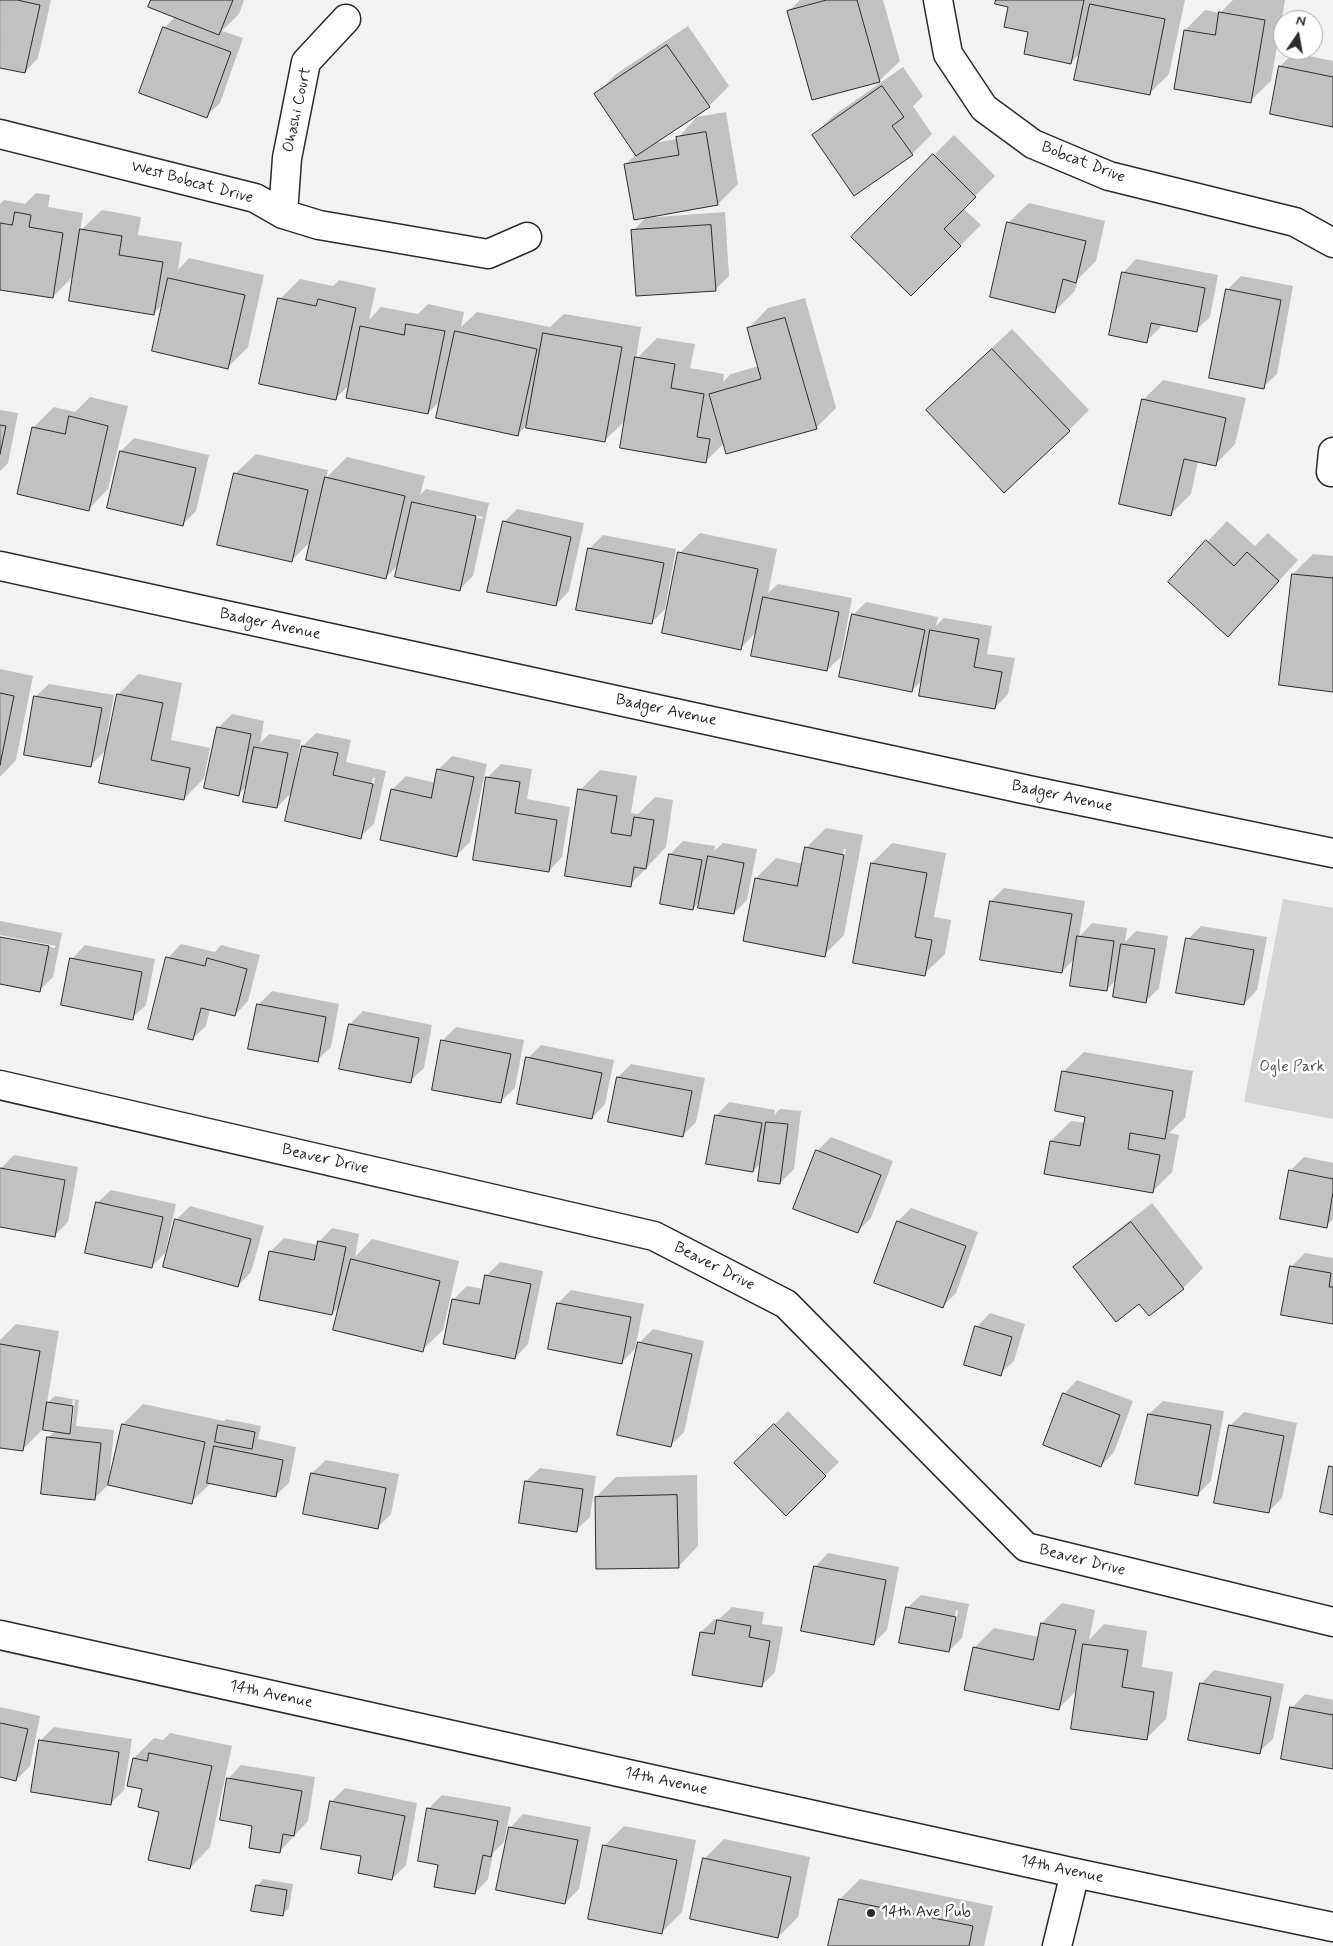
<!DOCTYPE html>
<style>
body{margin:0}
#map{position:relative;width:1333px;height:1946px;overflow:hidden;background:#f2f2f2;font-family:Mynerve,sans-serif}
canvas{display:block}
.north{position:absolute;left:1273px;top:10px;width:50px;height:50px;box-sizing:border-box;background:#fff;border:1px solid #aaa;border-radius:50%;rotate:12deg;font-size:14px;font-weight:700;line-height:20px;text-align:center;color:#2b2b2b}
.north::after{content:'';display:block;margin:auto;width:18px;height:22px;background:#2b2b2b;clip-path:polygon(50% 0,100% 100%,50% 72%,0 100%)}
</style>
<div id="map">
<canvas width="1333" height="1946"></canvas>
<div class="north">N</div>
</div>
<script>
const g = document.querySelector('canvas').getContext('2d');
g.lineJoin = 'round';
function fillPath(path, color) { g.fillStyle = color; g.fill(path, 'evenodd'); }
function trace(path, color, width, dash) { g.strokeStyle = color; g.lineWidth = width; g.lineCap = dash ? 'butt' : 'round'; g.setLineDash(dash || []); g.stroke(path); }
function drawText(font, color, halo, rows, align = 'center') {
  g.font = font + ' Mynerve,sans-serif'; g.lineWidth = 5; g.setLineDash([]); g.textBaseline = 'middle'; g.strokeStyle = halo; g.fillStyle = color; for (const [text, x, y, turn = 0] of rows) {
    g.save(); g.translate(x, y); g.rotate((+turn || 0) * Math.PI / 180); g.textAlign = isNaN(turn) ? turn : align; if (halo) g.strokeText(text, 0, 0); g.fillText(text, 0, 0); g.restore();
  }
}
const green = new Path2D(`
 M1283,899L1333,908V1119L1244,1102Z`);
const shadow = new Path2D(`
 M0,0H51L38,58L25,72L0,67Z
 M152,0H244L239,14L222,31L243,38L220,103L206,116L164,28L175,17Z
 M800,0H883L900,61L879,81L788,12Z
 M997,0H1185L1169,74L1149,94L1081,52L1071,63L1030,31L1010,5Z
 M1233,0H1285L1271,81L1250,101L1185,30L1205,10L1220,13Z
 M688,26L729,86L709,106L655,143L677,139L697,117L726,112L738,184L718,204L656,215V217L725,212L729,276L715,290L633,231L647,216L626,164L636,154L596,94L616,74Z
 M1294,53L1333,61V125L1280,66Z
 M903,67L923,96L913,106L932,134L912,154L813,136L833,116Z
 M954,135L995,176L963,208L981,225L911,295L853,237Z
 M36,193L50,195L48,207L83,213L80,231L102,210L141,217L138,235L182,242L178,270L189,258L264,275L248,347L228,367L164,303L154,313L74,275L53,297L0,289V204L4,200L25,204Z
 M1029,203L1105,221L1096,261L1078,279L1075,291L1055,311L1008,223Z
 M1136,259L1218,275L1210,317L1196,330L1161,323L1160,328L1146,341L1123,273Z
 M1241,276L1293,286L1277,374L1263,387L1227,290Z
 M300,279L333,286L339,280L376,288L369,320L381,307L418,314L428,304L464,312L461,327L477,312L550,327L564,314L641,327L636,359L657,338L695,344L690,368L724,374L723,382L731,374L759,366L748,329L768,308L805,298L836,408L816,428L724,443L706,461L626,420L604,441L528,424L518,434L442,399L428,413L350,384L335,399L280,299Z
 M1012,329L1089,410L1069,430L947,390Z
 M1163,380L1246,398L1235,444L1215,465L1198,461L1191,494L1171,514L1143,400Z
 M90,397L128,406L108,489L88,510L34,427L54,407L75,412Z
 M0,410L18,413L8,463L0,471Z
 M134,438L209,455L196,511L183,524L121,451Z
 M256,454L328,470L326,478L347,457L425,476L420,495L426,489L489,503L473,576L459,590L399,564L386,577L312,540L291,561L235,474ZM421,503L483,517L482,519L421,506Z
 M517,509L584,523L569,591L556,605L504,522Z
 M1227,521L1255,546L1268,533L1298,560L1248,615L1169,582Z
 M700,533L777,549L768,593L778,584L852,598L841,657L827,670L757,631L741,648L680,553Z
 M603,535L676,549L665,609L651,623L589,549Z
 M1313,554L1333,556V690L1293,574Z
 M866,602L938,617L936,626L944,618L992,626L987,654L1015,658L1008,694L995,708L923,680L912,690L853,615Z
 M0,669L33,676L16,760L0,777Z
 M138,674L182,683L171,740L210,748L204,778L184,799L107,749L91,765L35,697L49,684L114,695L107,735H110L118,695Z
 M232,714L264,721L260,743L269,734L301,740L292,792L277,807L248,785L238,794L218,728Z
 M316,733L351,740L346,762L386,771L374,824L360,837L303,746ZM373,778H375L365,823H363Z
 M452,756L487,764L470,842L457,855L392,790L406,776L436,783L438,770Z
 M501,764L532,769L527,799L570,807L562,857L549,871L487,778Z
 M600,770L637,776L631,813L638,814L655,797L673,800L666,847L630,885L580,790Z
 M826,828L863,835L844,935L824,955L756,878L776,858L803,864L806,848ZM844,849H846L830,934H828Z
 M683,841L715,846L714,851L723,843L757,849L747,900L734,913L701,900L693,909L670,854Z
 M892,843L946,853L934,917L951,920L945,954L924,974L872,863Z
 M1004,888L1085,901L1079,937L1092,923L1127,928L1125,942L1136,931L1168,936L1159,988L1146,1001L1117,979L1106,990L1075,958L1062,972L991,901Z
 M0,921L62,933L53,977L40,990L0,982V938L55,948L56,946L0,935Z
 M1201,926L1267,937L1257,990L1244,1004L1188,939Z
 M181,944L215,952L221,945L260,955L248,1001L235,1015L210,1009L206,1026L192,1039L168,958Z
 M85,945L155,959L146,1005L132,1018L72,959Z
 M272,991L339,1004L331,1047L317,1060L258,1005Z
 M363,1011L432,1025L424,1068L410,1081L350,1024Z
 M456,1027L524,1040L515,1088L501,1101L442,1041Z
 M541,1045L614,1060L605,1104L592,1118L528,1058Z
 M1084,1052L1193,1071L1185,1118L1169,1133L1179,1135L1172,1172L1152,1192L1045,1173L1051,1141L1071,1121L1085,1123L1086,1116L1063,1072Z
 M631,1064L705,1078L696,1122L683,1135L618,1077Z
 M729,1102L775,1110L774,1115L780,1109L801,1111L794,1169L780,1183L762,1162L753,1171L716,1116Z
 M831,1137L893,1161L871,1218L857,1232L817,1151Z
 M14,1155L78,1167L68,1222L54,1236L0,1226L1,1168Z
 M1304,1157L1333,1163V1219L1326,1226L1290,1171Z
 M111,1190L176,1204L165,1253L151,1267L97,1203Z
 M1152,1203L1203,1268L1183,1288L1139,1303L1075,1268L1095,1248Z
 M190,1206L264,1226L251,1272L238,1286L176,1220Z
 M911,1208L978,1232L956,1293L943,1306L898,1221Z
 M332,1228L359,1234L355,1257L372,1239L459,1261L443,1330L422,1350L340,1306L332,1314L270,1252L284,1238L318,1245L319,1242Z
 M1305,1253L1333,1258V1323L1291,1267Z
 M500,1262L543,1271L528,1344L515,1358L453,1300L467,1286L483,1289L486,1276Z
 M571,1290L644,1304L635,1349L621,1363L558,1303Z
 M990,1313L1025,1324L1014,1361L1000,1374L977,1327Z
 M16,1324L59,1331L47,1403L55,1396L79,1400L76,1426L114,1430L109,1480H111L123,1424L143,1404L224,1421L226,1419L261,1426L258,1439L296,1447L289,1483L275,1496L211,1483L191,1502L109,1484L95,1498L48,1438L55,1431L43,1429L22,1450L0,1446V1340ZM73,1399L75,1400L72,1425H70Z
 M653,1329L704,1341L684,1432L670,1446L639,1343Z
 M1077,1380L1133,1401L1114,1452L1101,1466L1064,1394Z
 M1163,1401L1224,1411L1211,1481L1198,1494L1149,1414Z
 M788,1411L839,1462L786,1514L736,1463Z
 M1244,1412L1297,1423L1282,1498L1268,1512L1230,1426Z
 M326,1460L399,1474L391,1514L378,1527L312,1473Z
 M540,1468L596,1476L590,1517L576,1530L526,1481Z
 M697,1475L698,1546L678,1567L596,1497L616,1477Z
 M828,1553L899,1567L887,1630L874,1643L815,1567Z
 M921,1595L969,1604L962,1638L949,1651L907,1608ZM956,1610L958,1611L953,1637H951Z
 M1062,1603L1095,1610L1089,1640L1104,1624L1147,1631L1142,1667L1173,1672L1166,1719L1146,1739L1078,1689L1059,1708L974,1648L994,1628L1039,1637L1042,1623Z
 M732,1607L764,1612L762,1624L783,1627L775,1672L761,1686L701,1632L715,1619H719Z
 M1214,1670L1284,1684L1273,1739L1259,1752L1201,1684Z
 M1305,1694L1333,1700V1768L1292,1708Z
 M0,1707L40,1716L30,1766L16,1780L0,1776Z
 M54,1727L132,1739L124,1790L110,1804L40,1741Z
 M170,1733L232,1746L210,1847L190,1868L160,1811L144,1788L128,1785L134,1758L154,1738L163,1740Z
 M241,1765L315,1777L308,1821L280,1851L254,1825L228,1779Z
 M345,1788L417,1803L406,1865L392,1879L362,1855L331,1802Z
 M442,1795L511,1807L504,1842L493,1853L488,1879L475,1893L439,1864L429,1808Z
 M523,1814L591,1827L579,1889L565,1903L510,1828Z
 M624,1826L696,1840L682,1912L661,1933L604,1846Z
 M724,1839L810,1857L798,1917L778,1937L704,1859Z
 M263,1879L293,1884L289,1908L282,1915L257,1886Z
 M860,1879L993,1906L984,1946H829L840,1899Z`);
const building = new Path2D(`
 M0,0H17L40,5L25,73L0,68Z
 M151,0H233L219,35L148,7Z
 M827,0H857L880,82L812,100L787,11Z
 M996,0H1084L1071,64L1024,54L1028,32L1004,27L1008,7L995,4Z
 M1090,4L1165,19L1150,95L1074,80Z
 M1219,12L1265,20L1251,103L1174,89L1184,30L1215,35Z
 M163,27L231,52L207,118L139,93Z
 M667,45L710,107L636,156L594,94Z
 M1279,66L1333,77V127L1270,114Z
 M882,86L904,117L892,126L913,155L854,196L812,135Z
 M706,132L718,205L634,220L624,164L679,155L676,137Z
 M933,154L976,197L944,229L961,246L911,296L851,237Z
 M15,212L31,215L29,227L63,233L53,298L0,290V223L12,225Z
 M1007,222L1086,241L1076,283L1063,279L1055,313L990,297Z
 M711,225L716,291L636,296L631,230Z
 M80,229L122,236L119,255L163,262L154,315L69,301Z
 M1122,272L1205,288L1197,332L1151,323L1147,343L1109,335Z
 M168,278L245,295L228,369L152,351Z
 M1226,289L1281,300L1264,389L1209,378Z
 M278,298L316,306L318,299L356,308L336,400L259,384Z
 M785,318L817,429L726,454L709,394L761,379L747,328Z
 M406,324L445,331L428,414L346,398L360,326L404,335Z
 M455,331L537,349L518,436L436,418Z
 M543,333L622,347L605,442L526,428Z
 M992,349L1070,431L1004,493L926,410Z
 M635,357L675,364L671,388L704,394L697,437L710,439L706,463L620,448Z
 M1142,399L1226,418L1216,466L1184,459L1171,516L1119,504Z
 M69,416L108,426L89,511L17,494L32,427L65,434Z
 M0,425L6,426L0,454Z
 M120,451L196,468L183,526L107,508Z
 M234,473L308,490L292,562L217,545Z
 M325,477L405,496L386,579L306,560Z
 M412,502L476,516L460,591L395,577Z
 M503,521L571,537L556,606L487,592Z
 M1206,540L1234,566L1247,552L1279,581L1228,637L1168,582Z
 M588,548L664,563L652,624L576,610Z
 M678,552L758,569L741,650L662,633Z
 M1292,574L1333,578V692L1279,685Z
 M763,597L839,612L827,671L751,656Z
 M852,614L925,630L912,692L839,677Z
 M930,630L979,639L974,667L1002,672L995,709L919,696Z
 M0,693L14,696L0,765Z
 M117,694L163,703L151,760L190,768L184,800L99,783Z
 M34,696L102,708L91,767L24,755Z
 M217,727L251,734L239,796L204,788Z
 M302,746L338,753L333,775L373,784L361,839L285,821Z
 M254,747L288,753L277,808L243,802Z
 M437,769L474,777L457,857L380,840L391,789L431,798Z
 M486,777L520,782L515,813L557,820L549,872L473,860Z
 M578,789L617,796L611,833L631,836L634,817L654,820L646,869L634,867L631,887L565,876Z
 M805,847L844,855L825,957L743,941L755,878L797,886Z
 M669,854L702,860L693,910L660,904Z
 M708,856L744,863L734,914L698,908Z
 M871,863L927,873L915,937L932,940L925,976L853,963Z
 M990,901L1072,914L1062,973L980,960Z
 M1077,936L1114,941L1107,991L1070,986Z
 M0,937L49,946L40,992L0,984Z
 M1186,938L1254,950L1244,1005L1176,993Z
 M1121,944L1155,949L1146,1003L1113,997Z
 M166,957L205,966L207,958L247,969L235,1016L201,1008L193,1040L148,1029Z
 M70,958L142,972L133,1020L61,1005Z
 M257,1004L326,1017L318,1062L248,1049Z
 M349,1024L419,1038L411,1083L339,1069Z
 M441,1040L511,1054L501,1103L432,1090Z
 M526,1057L602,1073L592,1119L517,1104Z
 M1062,1071L1173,1091L1165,1139L1130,1133L1128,1149L1160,1155L1153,1193L1044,1174L1050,1141L1080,1146L1085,1117L1055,1111Z
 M617,1077L692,1091L683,1137L608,1122Z
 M715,1115L762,1123L753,1172L706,1164Z
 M766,1122L788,1124L780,1184L758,1181Z
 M816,1150L881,1175L858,1233L793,1209Z
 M0,1168L65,1180L55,1237L0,1227Z
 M1289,1170L1333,1179V1192L1327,1228L1280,1219Z
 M96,1202L163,1217L152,1268L85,1253Z
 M175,1219L251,1239L238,1287L163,1267Z
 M897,1221L966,1246L943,1308L874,1283Z
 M1131,1222L1184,1289L1149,1316L1139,1304L1116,1322L1073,1267Z
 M318,1241L346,1247L332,1315L259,1300L269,1251L314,1260Z
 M351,1259L440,1281L423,1352L333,1330Z
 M1290,1266L1331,1273L1329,1287H1333V1324L1281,1315Z
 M485,1275L531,1284L515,1359L443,1344L452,1299L479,1304Z
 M557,1303L631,1317L622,1364L548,1349Z
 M975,1326L1012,1337L1001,1376L964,1365Z
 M638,1342L692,1354L671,1447L617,1435Z
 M0,1344L40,1351L23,1451L0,1448Z
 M1063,1393L1120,1415L1101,1467L1043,1445Z
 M47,1402L73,1406L70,1434L43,1430Z
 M1148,1414L1211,1425L1198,1496L1135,1484Z
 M122,1424L205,1442L192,1504L108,1485Z
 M774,1424L826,1476L786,1516L734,1463Z
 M218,1425L255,1432L252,1449L215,1442Z
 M1229,1425L1284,1436L1269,1513L1214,1503Z
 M47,1437L101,1443L95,1500L41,1494Z
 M214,1446L283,1460L276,1497L207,1483Z
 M1329,1466L1333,1467V1515L1320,1512Z
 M311,1473L386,1488L378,1529L303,1514Z
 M525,1481L583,1489L577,1532L519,1523Z
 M677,1495L679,1568L596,1569L595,1497Z
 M814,1566L886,1580L874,1645L801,1631Z
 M906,1607L956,1617L949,1652L899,1643Z
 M717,1620L751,1626L749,1637L770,1641L762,1687L692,1675L700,1632L714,1634Z
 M1041,1623L1076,1630L1059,1710L964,1690L973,1647L1033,1660Z
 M1083,1644L1128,1650L1122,1687L1154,1692L1147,1740L1071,1729Z
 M1200,1683L1271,1697L1260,1754L1188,1740Z
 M1290,1707L1333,1715V1769L1281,1759Z
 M0,1723L28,1729L16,1781L0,1777Z
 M39,1740L119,1752L111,1805L31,1792Z
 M149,1753L212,1766L190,1869L148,1860L159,1812L138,1807L142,1789L127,1786L133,1758L147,1761Z
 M227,1778L302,1791L294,1836L283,1834L280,1853L249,1848L252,1826L220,1820Z
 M330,1801L405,1816L392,1880L358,1873L361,1856L321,1849Z
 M427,1808L498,1821L491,1857L483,1855L475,1894L434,1887L438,1865L418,1861Z
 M509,1827L578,1840L565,1904L496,1890Z
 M603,1845L677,1860L662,1934L588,1919Z
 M703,1858L791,1877L778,1938L690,1919Z
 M256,1885L287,1890L283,1916L251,1911Z
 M839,1899L973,1926L969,1946H828Z`);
const street = new Path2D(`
 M938,0L948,54L984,108L1033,144L1109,176L1295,222L1333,243
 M0,134L255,198L283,214L319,225L488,254L527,237
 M283,214L287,158L306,62L346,19
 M1331,472L1333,452
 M0,566L1028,790L1333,853
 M0,1085L654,1236L786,1304L1026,1547L1333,1622
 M1057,1946L1075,1873`);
const secondary = new Path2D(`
 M0,1635L1075,1873L1333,1927`);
const markers = [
 [871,1913,5,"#2b2b2b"]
];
const streetNames = [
 ["Ohashi Court",298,110,-78],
 ["Bobcat Drive",1083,163,21],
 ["West Bobcat Drive",192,183,15],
 ["Badger Avenue",270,625,12],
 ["Badger Avenue",666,711,12],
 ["Badger Avenue",1062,797,12],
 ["Beaver Drive",325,1160,13],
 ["Beaver Drive",714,1267,27],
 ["Beaver Drive",1082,1561,14],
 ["14th Avenue",271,1695,12],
 ["14th Avenue",666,1782,12],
 ["14th Avenue",1062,1870,12]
];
const parkNames = [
 ["Ogle Park",1292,1068]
];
const poiNames = [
 ["14th Ave Pub",881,1913]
];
fillPath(green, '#d5d5d5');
fillPath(shadow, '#0003');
fillPath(building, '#c1c1c1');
trace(building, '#2b2b2b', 1);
trace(street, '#2b2b2b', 31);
trace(secondary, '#2b2b2b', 31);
trace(street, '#fff', 28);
trace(secondary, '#fff', 28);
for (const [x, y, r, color] of markers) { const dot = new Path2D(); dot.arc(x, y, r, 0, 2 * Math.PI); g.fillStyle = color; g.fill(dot); trace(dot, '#fff', 2); }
drawText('16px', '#2b2b2b', '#fff', streetNames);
drawText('16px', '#565656', '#fff', parkNames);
drawText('16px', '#2b2b2b', '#fff', poiNames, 'left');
</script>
